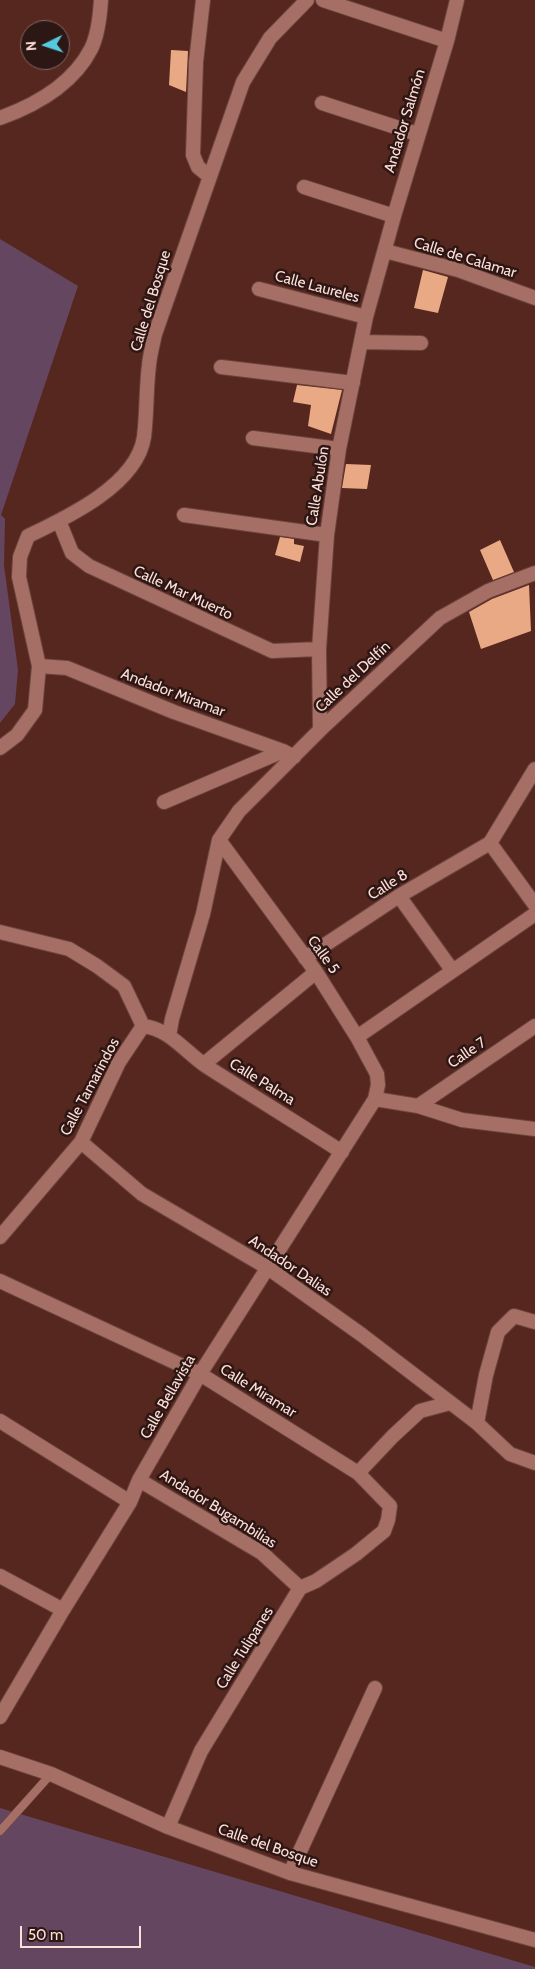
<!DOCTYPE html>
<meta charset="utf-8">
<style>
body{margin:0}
#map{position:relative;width:535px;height:1969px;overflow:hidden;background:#56271f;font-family:Cabin,sans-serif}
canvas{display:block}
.north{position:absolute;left:20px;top:20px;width:50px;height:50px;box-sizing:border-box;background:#2d1714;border:1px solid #816762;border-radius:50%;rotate:266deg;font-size:14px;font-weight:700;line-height:20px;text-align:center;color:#feded8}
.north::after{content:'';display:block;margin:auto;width:18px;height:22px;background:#54cade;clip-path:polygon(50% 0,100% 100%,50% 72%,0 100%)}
.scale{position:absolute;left:20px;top:1926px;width:121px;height:22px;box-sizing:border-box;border:2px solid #feded8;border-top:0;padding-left:6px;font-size:15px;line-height:18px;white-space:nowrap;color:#feded8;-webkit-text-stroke:4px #2d1714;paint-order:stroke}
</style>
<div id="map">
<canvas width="535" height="1969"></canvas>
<div class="north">N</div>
<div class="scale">50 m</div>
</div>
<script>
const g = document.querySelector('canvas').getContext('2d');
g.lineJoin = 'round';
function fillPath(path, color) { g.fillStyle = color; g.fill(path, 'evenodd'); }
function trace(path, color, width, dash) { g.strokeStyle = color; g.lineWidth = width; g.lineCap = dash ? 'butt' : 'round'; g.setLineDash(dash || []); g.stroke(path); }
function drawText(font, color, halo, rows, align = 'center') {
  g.font = font + ' Cabin,sans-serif'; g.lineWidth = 5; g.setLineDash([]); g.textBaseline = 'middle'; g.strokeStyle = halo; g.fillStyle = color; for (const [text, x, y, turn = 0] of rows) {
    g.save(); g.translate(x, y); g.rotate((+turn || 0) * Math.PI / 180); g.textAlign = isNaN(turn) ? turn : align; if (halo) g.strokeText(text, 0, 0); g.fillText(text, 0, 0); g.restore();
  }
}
const green = new Path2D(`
 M0,239L78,286L1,515L5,519L4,565L18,670L15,704L0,723Z
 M0,1808L535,1967V1969H0Z`);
const building = new Path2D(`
 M171,50L188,51L186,92L169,85Z
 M423,270L448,277L438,313L414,308Z
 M297,385L342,390L331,434L308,426L311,405L293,402Z
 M346,464L371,465L367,489L342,488Z
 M280,537L294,539V544L304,546L300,562L275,555Z
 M500,540L514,572L493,580L480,550Z
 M529,585L531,631L481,649L469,612L492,599Z`);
const service = new Path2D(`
 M0,1831L51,1774`);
const minor = new Path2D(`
 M203,0L196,62L193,155L198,167L209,176
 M323,0L447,41
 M322,103L417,134
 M0,118C36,105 73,84 91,49C98,35 100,16 101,0
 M304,187L394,216
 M385,251L458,270L535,298
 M259,289L366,317
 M361,342L421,343
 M221,367L353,383
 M253,438L339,449
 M184,515L327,535
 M59,521L72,553L89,566L272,651L319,649
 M39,666L67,668L174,712L283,751L294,757
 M320,730L319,649L327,535L339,449L366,317L394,216L447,41L457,0
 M0,748L17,735L35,710L39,666L19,577L20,557L28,536C66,518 137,485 144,437C147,413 146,389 149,365C150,354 153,344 155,334L243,82L270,38L307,0
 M164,802L283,751
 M490,843L535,905
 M399,896L452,970
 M0,932L69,949L97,966L124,986L143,1026
 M305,958L399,896L490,843L535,769
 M169,1036L172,1019L203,914L219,840L239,811L320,730L440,618L488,591L535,573
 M357,1037L535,914
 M204,1064L316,972
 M375,1099L418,1106L462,1120L535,1129
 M418,1106L535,1026
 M81,1142L142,1194L268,1268L362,1335L477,1423L510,1454L535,1463
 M0,1237L81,1142L119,1062L143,1026C170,1029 185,1052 206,1066C251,1095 297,1123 342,1152
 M0,1281L200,1374L358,1473L390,1506L388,1520L384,1531L356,1554L316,1581L300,1588L201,1751L168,1827
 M0,1421L130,1502
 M477,1423L486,1375L498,1332L514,1316L535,1322
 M358,1473L393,1436L420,1411L450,1403
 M139,1480L262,1553L300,1588
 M0,1576L63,1610
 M0,1717L63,1610L130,1502L139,1480L200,1374L375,1099L378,1085L377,1074L357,1037L316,972L219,840
 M0,1757L51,1774L168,1827L290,1873L535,1940
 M290,1873L375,1688`);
const streetNames = [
 ["Andador Salmón",405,121,-73],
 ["Calle de Calamar",465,258,17],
 ["Calle Laureles",317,287,15],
 ["Calle del Bosque",151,301,-73],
 ["Calle Abulón",318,486,-81],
 ["Calle Mar Muerto",183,593,25],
 ["Calle del Delfín",353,677,-43],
 ["Andador Miramar",173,693,21],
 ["Calle 8",388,885,-32],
 ["Calle 5",323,955,54],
 ["Calle 7",467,1053,-34],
 ["Calle Palma",262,1082,32],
 ["Calle Tamarindos",90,1087,-62],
 ["Andador Dalias",290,1266,34],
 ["Calle Miramar",258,1391,32],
 ["Calle Bellavista",168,1397,-60],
 ["Andador Bugambilias",218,1509,32],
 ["Calle Tulipanes",245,1648,-58],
 ["Calle del Bosque",268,1846,19]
];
fillPath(green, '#654661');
fillPath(building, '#eaa985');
trace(service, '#6c433d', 9);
trace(minor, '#6c433d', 16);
trace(service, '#a66f65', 8);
trace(minor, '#a66f65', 14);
drawText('15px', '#feded8', '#2d1714', streetNames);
</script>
